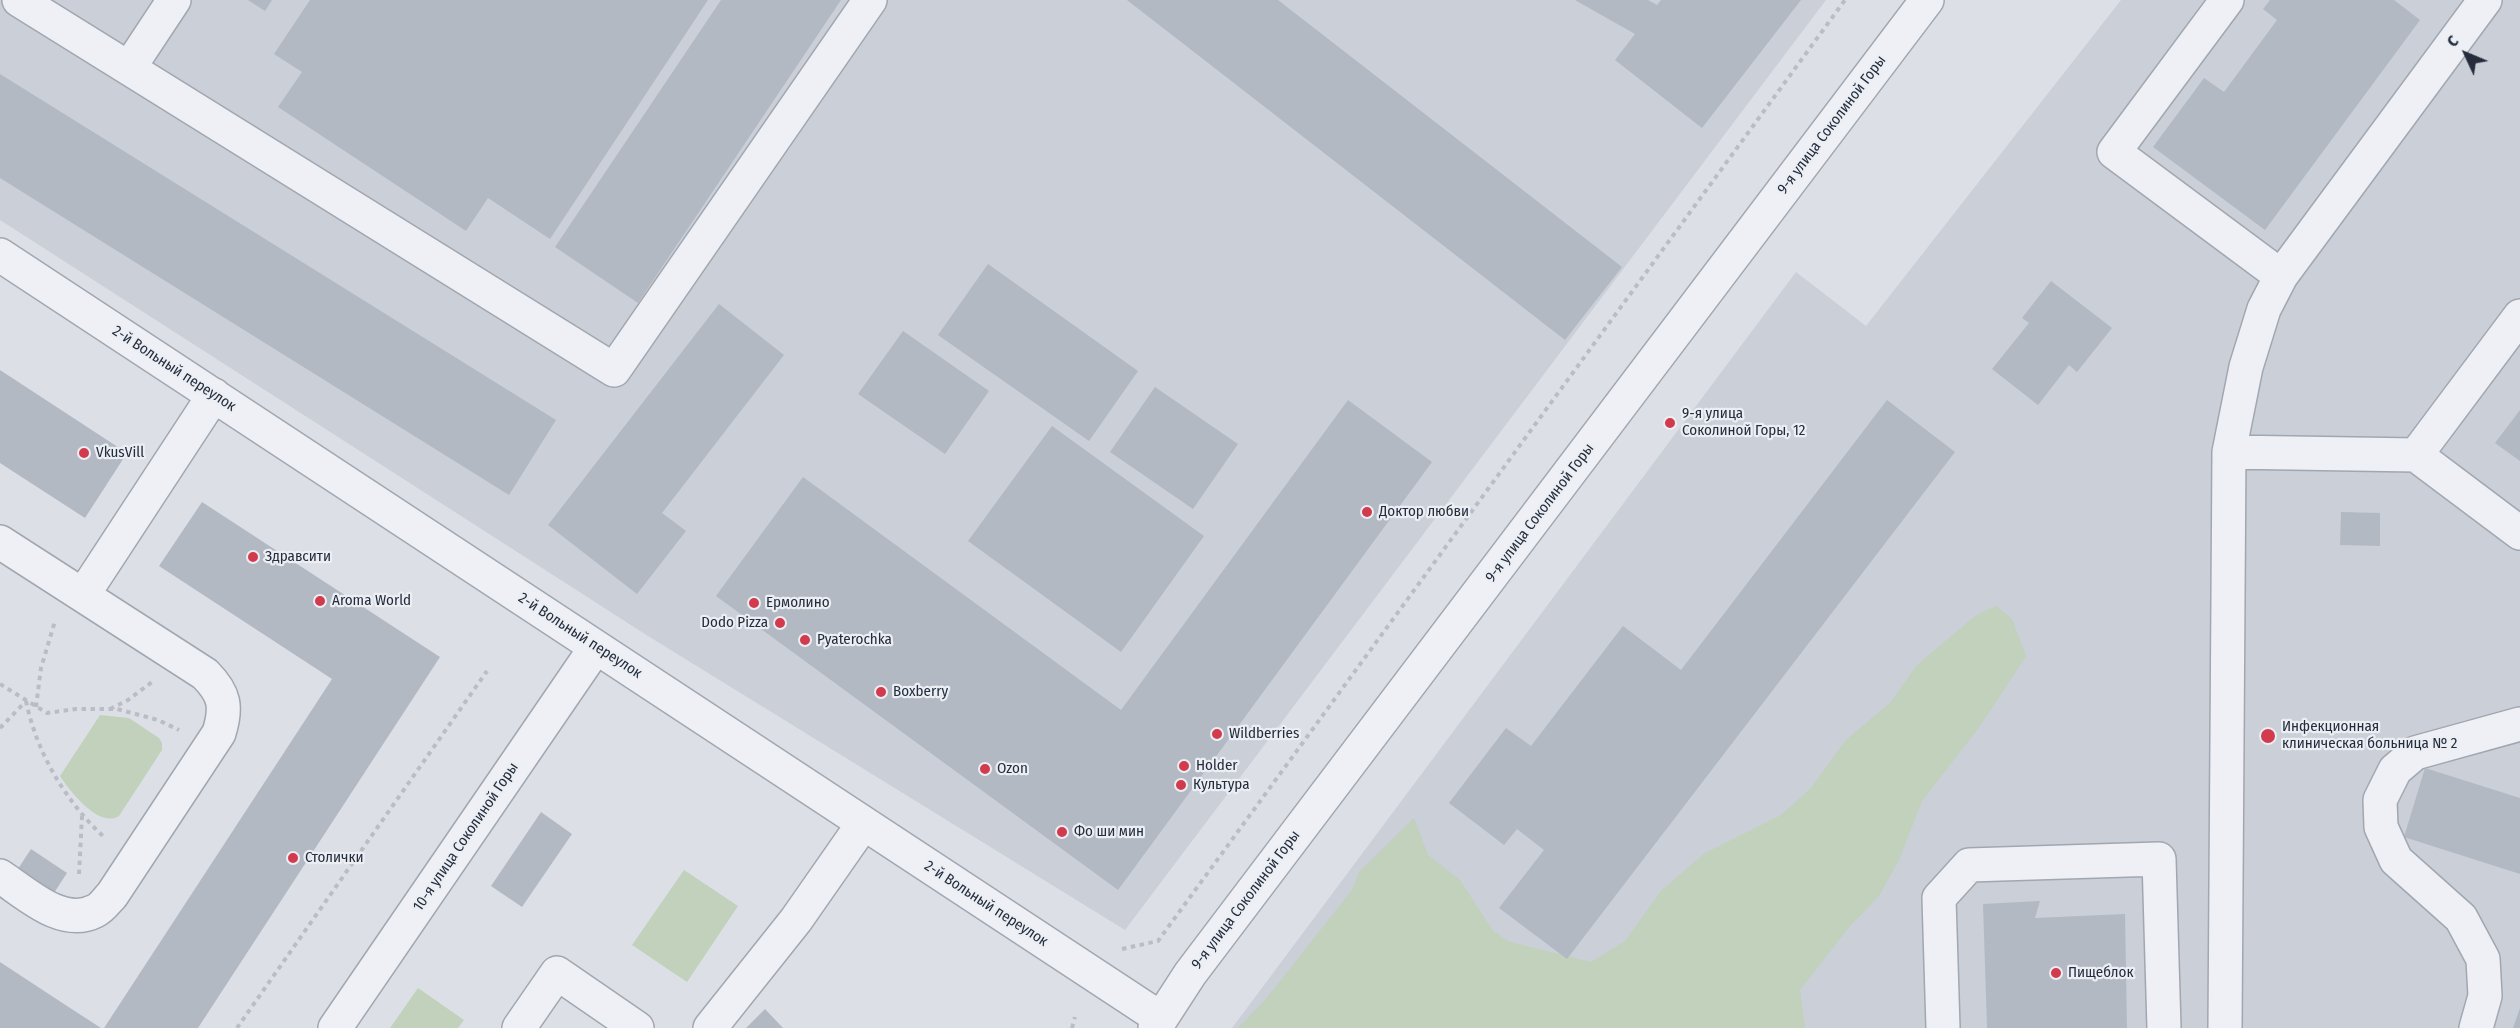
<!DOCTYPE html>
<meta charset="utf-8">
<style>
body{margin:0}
#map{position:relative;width:2520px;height:1028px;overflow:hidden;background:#dce0e6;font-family:"Fira Sans Condensed",sans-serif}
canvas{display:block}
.north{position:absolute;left:2436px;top:24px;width:60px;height:60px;-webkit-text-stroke:4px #ebeff4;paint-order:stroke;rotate:314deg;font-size:16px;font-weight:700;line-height:24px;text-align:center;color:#252d3d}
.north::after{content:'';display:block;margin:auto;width:21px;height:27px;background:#252d3d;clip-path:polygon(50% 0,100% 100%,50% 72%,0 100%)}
</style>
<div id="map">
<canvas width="2520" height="1028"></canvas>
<div class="north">С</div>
</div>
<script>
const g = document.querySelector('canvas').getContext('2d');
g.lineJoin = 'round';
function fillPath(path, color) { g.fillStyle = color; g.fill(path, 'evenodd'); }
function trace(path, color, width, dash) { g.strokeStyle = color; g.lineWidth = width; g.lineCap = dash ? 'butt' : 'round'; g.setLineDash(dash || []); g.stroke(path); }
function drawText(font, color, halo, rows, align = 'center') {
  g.font = font + ' "Fira Sans Condensed",sans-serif'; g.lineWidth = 4.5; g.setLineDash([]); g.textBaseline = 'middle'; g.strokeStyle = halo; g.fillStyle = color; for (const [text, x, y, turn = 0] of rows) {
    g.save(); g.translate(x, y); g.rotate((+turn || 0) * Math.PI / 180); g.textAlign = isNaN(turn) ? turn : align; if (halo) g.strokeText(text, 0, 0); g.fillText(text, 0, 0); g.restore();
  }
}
const built = new Path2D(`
 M0,0H1826L1125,930L648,636L0,220Z
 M2121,0H2520V1028H1232L1796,272L1866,326Z`);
const green = new Path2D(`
 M1996,606L2012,619L2026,656L1980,726L1922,801L1899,860L1879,896L1850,926L1800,990L1805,1028H1238L1266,999L1352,890L1359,872L1414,818L1428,855L1460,880L1493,931L1510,942L1591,962L1625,941L1661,891L1705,853L1781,815L1811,788L1846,740L1891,702L1916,666L1975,616Z
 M100,715L129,718L159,738L162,743V750L119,816C99,829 69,790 60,776Z
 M684,870L738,906L687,982L632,945Z
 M418,988L464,1020L458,1028H390Z`);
const building = new Path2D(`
 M248,0H272L265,11Z
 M310,0H708L550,239L488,198L466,231L278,107L302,72L274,54Z
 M721,0H841L638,303L555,247Z
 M1127,0H1278L1622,267L1565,340Z
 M1575,0H1648L1657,5L1661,0H1801L1702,128L1615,60L1635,34Z
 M2270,0H2394L2420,20L2265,230L2153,147L2204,78L2224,92L2277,20L2263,9Z
 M0,74L556,420L509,495L0,178Z
 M988,264L1138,371L1089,441L938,335Z
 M2051,281L2112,328L2077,372L2069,365L2038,405L1992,369L2029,323L2022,318Z
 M719,304L784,355L662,513L686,531L637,594L548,525Z
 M903,331L989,391L945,454L858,394Z
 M0,370L127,453L85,518L0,463Z
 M1155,387L1238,444L1193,509L1110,452Z
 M1348,400L1432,462L1118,890L716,596L803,477L1121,710Z
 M1887,400L1955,452L1567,959L1499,908L1544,850L1517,829L1504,845L1449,803L1506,728L1531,746L1623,626L1681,670Z
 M2520,410V461L2495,443Z
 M1052,426L1204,536L1121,652L968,541Z
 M202,502L440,657L198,1028H104L332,679L159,566Z
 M2341,512L2380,513V546L2340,545Z
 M2425,768L2520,798V874L2404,837Z
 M541,812L572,834L522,907L491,886Z
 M31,849L67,873L50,899L14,875Z
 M2040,901L2035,918L2125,914L2127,1028H1987L1983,904Z
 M0,962L64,1004L101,1028H0Z
 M2520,1008V1028H2513Z
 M765,1009L783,1028H746Z`);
const path = new Path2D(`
 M0,684L47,713L76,709H117L158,720L179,730
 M26,701C37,754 66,802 105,838
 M36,707L41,668L55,621
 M110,709L128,700L152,682
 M0,728L26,701
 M79,874L82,816
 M1122,949L1158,941L1845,0
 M237,1028L487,671
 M1072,1028L1075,1017`);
const minor = new Path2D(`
 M19,0L614,370L870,0
 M2227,0L2114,152L2281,276
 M129,68L174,0
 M0,255L1160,1018
 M2229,452L2416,455L2520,316
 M2416,455L2520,533
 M0,542L205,674C225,694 227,707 219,733L112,895C107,900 102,908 95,911C62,928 26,893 0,876
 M83,595L214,395
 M335,1028L596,647
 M519,1028L557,973L637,1028
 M710,1028L796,920L863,824
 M1155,1028L1190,974L1927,0
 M1943,1028L1939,898L1969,865L2159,859L2164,1028
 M2225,1028L2229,452L2246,367L2264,309L2281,276L2485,0
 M2476,1028L2485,996L2483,959L2461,918L2396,860L2381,827L2380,800L2395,770L2415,753L2520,724`);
const markers = [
 [1670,423,6,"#d13b4d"],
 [84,453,6,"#d13b4d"],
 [1367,512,6,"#d13b4d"],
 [253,557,6,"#d13b4d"],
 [320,601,6,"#d13b4d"],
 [754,603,6,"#d13b4d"],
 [780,623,6,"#d13b4d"],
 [805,640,6,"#d13b4d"],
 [881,692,6,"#d13b4d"],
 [1217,734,6,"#d13b4d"],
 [2268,736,8,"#d13b4d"],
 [1184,766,6,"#d13b4d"],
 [985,769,6,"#d13b4d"],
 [1181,785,6,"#d13b4d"],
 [1062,832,6,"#d13b4d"],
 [293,858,6,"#d13b4d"],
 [2056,973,6,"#d13b4d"]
];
const streetNames = [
 ["9-я улица Соколиной Горы",1832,125,-53],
 ["2-й Вольный переулок",174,369,33],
 ["9-я улица Соколиной Горы",1540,513,-53],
 ["2-й Вольный переулок",580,636,33],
 ["10-я улица Соколиной Горы",466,837,-56],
 ["9-я улица Соколиной Горы",1246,900,-53],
 ["2-й Вольный переулок",986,904,33]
];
const poiNames = [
 ["9-я улица",1682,414],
 ["Соколиной Горы, 12",1682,431],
 ["VkusVill",96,453],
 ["Доктор любви",1379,512],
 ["Здравсити",265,557],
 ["Aroma World",332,601],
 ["Ермолино",766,603],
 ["Dodo Pizza",768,623,"right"],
 ["Pyaterochka",817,640],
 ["Boxberry",893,692],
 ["Инфекционная",2282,727],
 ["клиническая больница № 2",2282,744],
 ["Wildberries",1229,734],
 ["Holder",1196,766],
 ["Ozon",997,769],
 ["Культура",1193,785],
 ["Фо ши мин",1074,832],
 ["Столички",305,858],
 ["Пищеблок",2068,973]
];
fillPath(built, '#cacfd8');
fillPath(green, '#c1d1bc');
fillPath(building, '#b3b9c3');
trace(minor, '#a1a7b0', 36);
trace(path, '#babdc5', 4, [4.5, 4.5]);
trace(minor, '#eef0f5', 33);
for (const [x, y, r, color] of markers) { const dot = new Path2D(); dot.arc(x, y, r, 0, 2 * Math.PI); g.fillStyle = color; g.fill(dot); trace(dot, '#ebeff4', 2); }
drawText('15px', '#252d3d', '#ebeff4', streetNames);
drawText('15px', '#252d3d', '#ebeff4', poiNames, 'left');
</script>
